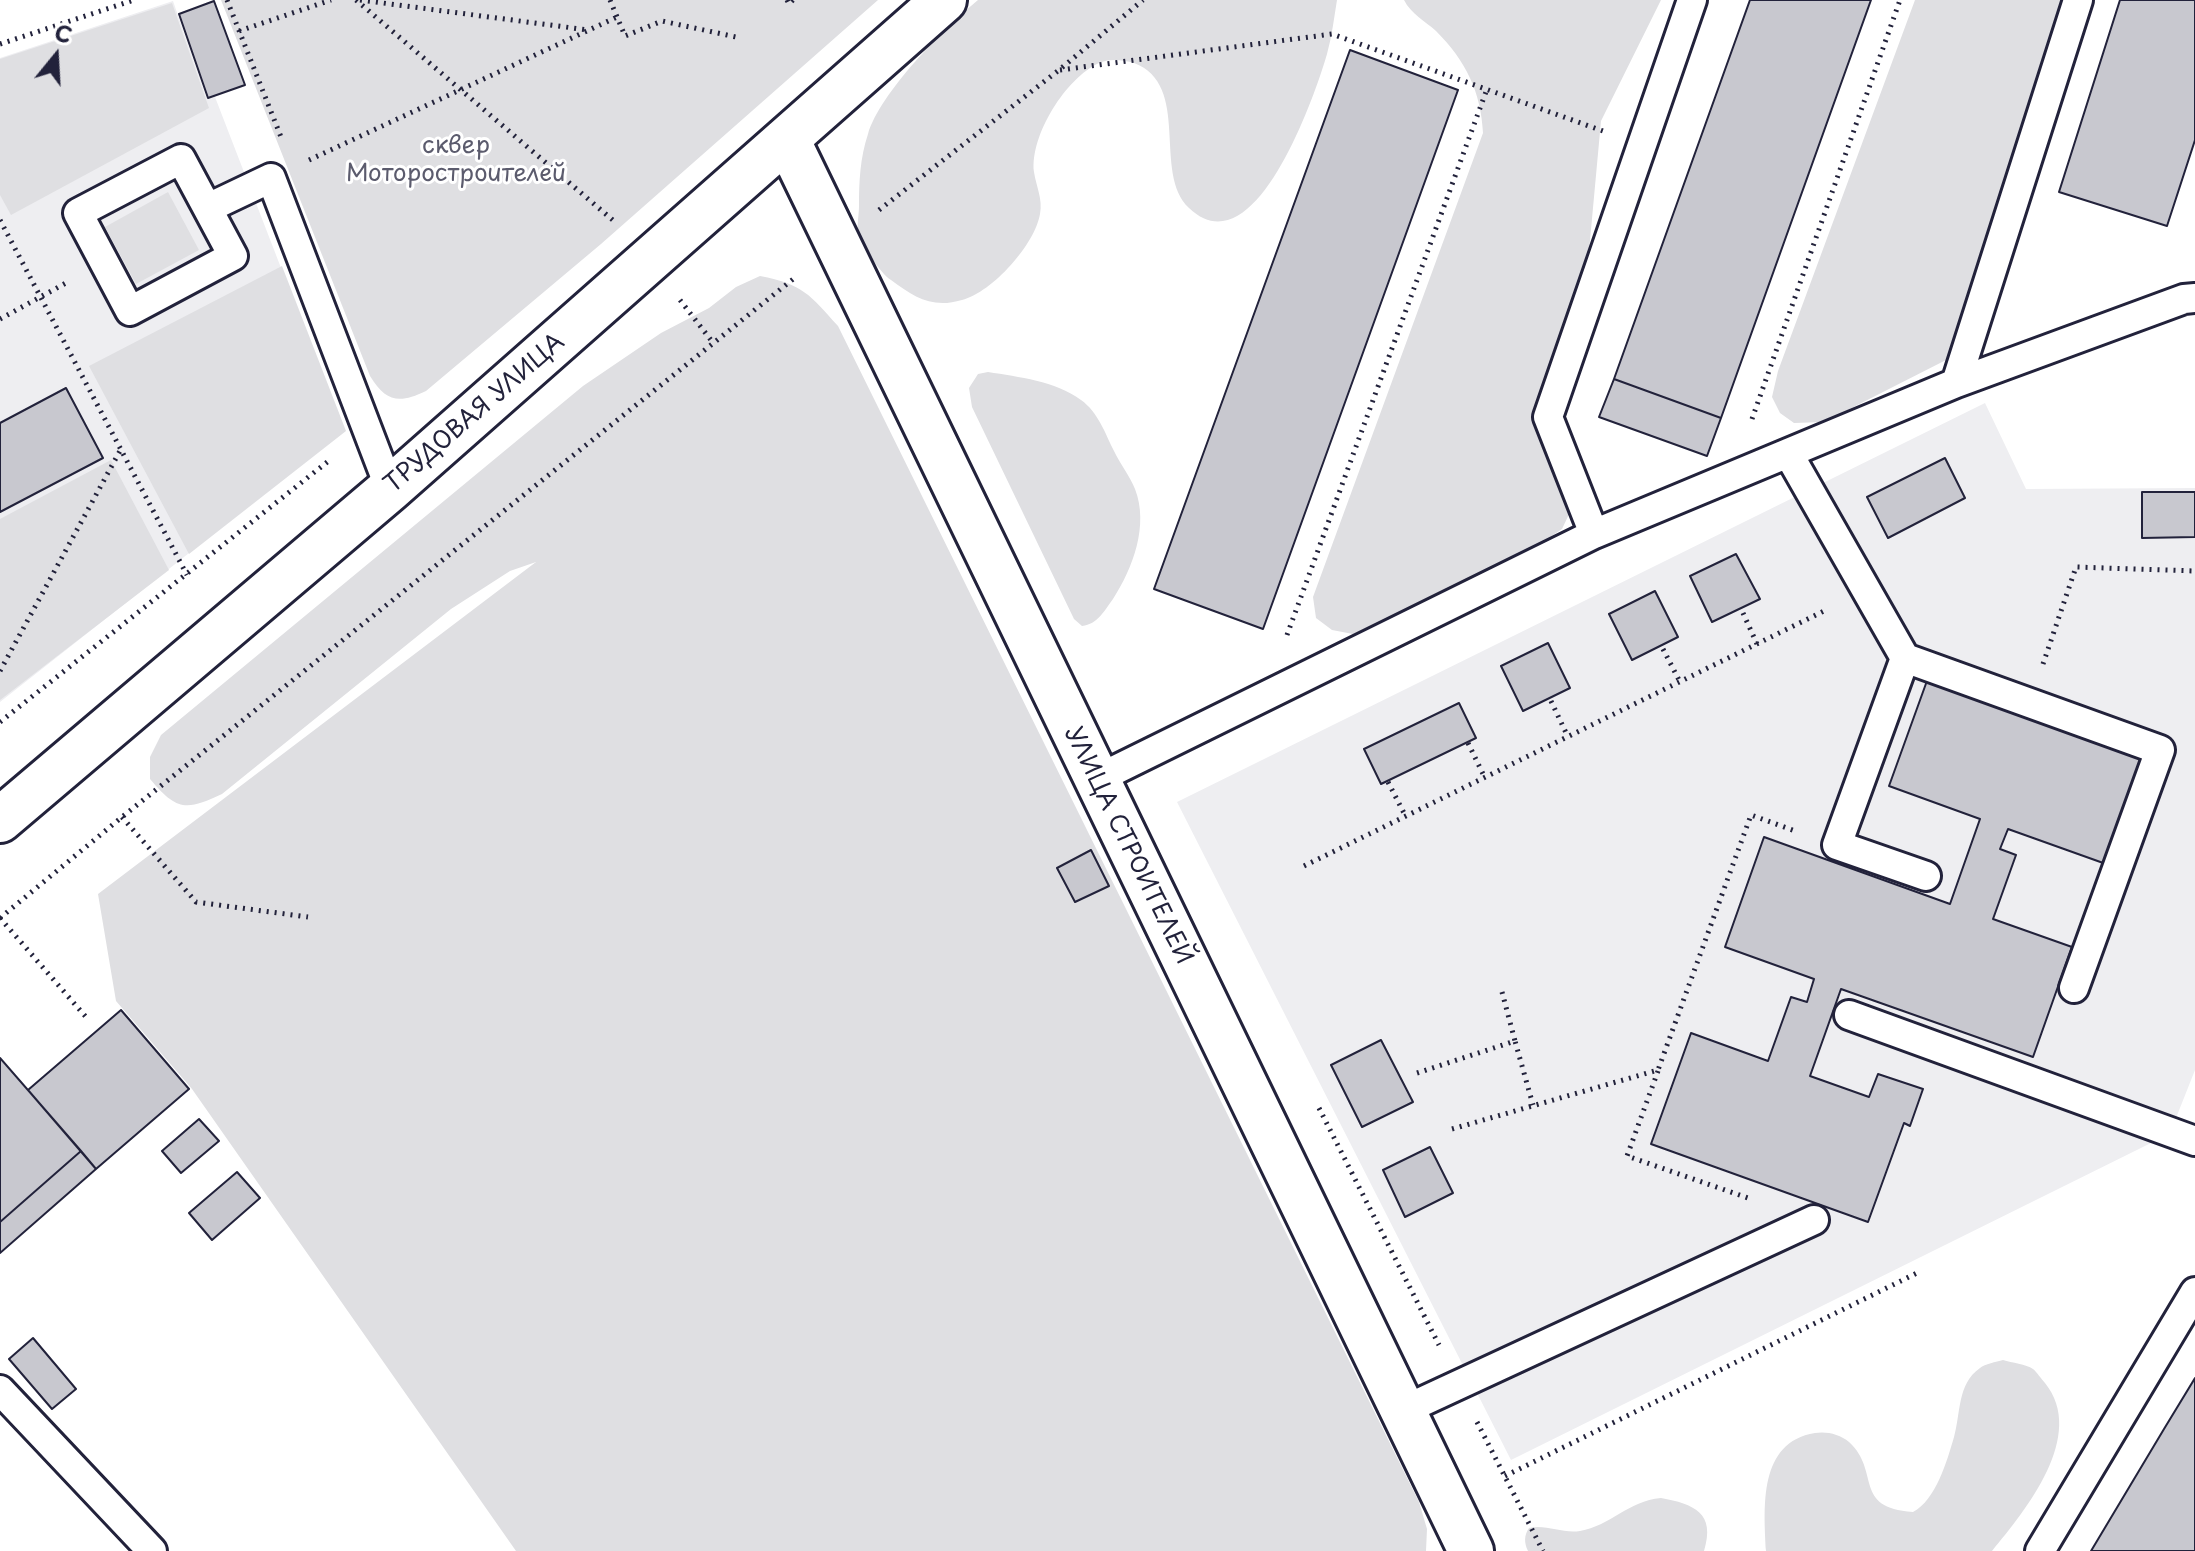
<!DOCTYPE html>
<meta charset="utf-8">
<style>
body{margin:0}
#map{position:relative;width:2195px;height:1551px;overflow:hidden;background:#fff;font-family:"Playpen Sans",sans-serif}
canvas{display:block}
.north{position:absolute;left:16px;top:16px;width:80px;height:80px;-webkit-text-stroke:6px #fff;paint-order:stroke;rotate:18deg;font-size:22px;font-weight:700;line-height:32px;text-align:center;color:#22223b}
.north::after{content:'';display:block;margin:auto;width:28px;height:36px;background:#22223b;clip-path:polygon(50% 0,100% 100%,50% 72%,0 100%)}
</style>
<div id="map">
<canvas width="2195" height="1551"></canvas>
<div class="north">С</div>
</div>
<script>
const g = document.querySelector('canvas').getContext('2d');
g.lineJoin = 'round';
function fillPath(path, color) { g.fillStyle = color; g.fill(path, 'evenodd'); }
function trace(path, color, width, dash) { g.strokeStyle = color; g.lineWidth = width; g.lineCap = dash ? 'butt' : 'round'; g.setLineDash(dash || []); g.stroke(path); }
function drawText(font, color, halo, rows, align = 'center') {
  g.font = font + ' "Playpen Sans",sans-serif'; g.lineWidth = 6; g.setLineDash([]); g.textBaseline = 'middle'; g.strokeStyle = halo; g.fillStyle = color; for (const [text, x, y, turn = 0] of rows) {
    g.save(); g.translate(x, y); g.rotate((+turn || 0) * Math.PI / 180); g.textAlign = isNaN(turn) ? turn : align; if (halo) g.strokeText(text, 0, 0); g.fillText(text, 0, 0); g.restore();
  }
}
const built = new Path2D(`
 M173,1L207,99L215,97L344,431L0,702V58Z
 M1985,403L2026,489L2195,488V1070L2176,1118L2153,1142L1511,1460L1177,802Z`);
const green = new Path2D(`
 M221,0H878L601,244L426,391C399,404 386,402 370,376Z
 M978,0H1337C1334,18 1332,36 1327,54C1315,95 1255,271 1189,208C1152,173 1192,85 1134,63C1124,60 1109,58 1099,63C1066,78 1030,135 1034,172C1036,186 1043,199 1040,214C1035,244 993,292 962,300C932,309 914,297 891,280C880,273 860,243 858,230C857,223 859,214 859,206C859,182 860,158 868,134C880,93 944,28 978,0Z
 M1404,0H1661L1601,121L1588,262L1547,382L1571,510L1562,529L1519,558L1384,623L1353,634L1332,630L1316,618L1313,597L1483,133C1481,92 1466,61 1436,31C1425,21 1411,14 1404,0Z
 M1915,0H2068L1965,333L1948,359L1824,422L1794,423L1780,413L1772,397L1778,371Z
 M172,3L209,108L11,215L0,195V59Z
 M168,192L199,250L136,284L105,227Z
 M282,266L346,431L189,554L89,366Z
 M760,276C803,284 810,295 838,326L1419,1502L1427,1529L1426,1551H516L192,1089L116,1001L98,894L536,562L510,571L451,609L222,794C186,811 177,811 150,779V757L161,735L583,386L661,333L709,308L736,287Z
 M988,372C1019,377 1055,381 1081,400C1098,412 1105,433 1114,451C1120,464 1130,476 1135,489C1149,525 1133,568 1113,599C1104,611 1098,624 1082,626L1074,619L972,407L969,388L978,374Z
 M111,460L169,570L0,700V519Z
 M2003,1360C2012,1363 2026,1364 2033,1369C2037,1372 2041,1379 2045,1383C2087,1435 2026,1510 1992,1551H1766C1764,1508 1758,1442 1815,1433C1826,1431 1840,1434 1849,1442C1881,1471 1852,1508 1913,1512C1936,1500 1947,1461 1954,1437C1961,1413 1957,1384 1980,1368C1985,1364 1996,1362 2003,1360Z
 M1661,1498C1694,1504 1716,1513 1704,1551H1528C1524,1543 1524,1535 1529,1528C1546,1524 1563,1534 1580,1531C1610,1526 1628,1501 1661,1498Z`);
const building = new Path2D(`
 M1750,0H1871L1721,418L1614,379Z
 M2120,0H2195V140L2167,226L2059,192Z
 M214,1L245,85L208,98L179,14Z
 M1350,50L1458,90L1263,629L1154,589Z
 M1614,379L1721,418L1707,456L1599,417Z
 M66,388L103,458L0,512V423Z
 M1945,458L1965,498L1888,538L1867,497Z
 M2142,492H2195V537L2142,538Z
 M1736,554L1760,599L1712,622L1690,576Z
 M1655,591L1678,637L1632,660L1609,614Z
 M1548,643L1570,688L1523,711L1501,666Z
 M1928,678L2145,755L2106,864L2008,829L2000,849L2016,855L1993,919L2072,947L2033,1057L1841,989L1810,1076L1869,1097L1878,1074L1923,1089L1910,1126L1904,1123L1868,1222L1651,1144L1691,1033L1768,1061L1791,997L1807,1002L1814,979L1725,947L1764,837L1950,904L1980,819L1889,786Z
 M1459,703L1476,738L1381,784L1364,749Z
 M1091,850L1109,886L1075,902L1057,868Z
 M121,1010L189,1089L96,1169L28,1090Z
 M1381,1040L1413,1102L1362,1127L1331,1065Z
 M0,1058L81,1151L0,1222Z
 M199,1119L219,1141L181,1173L162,1151Z
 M1430,1147L1453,1193L1405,1217L1383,1170Z
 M81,1151L96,1169L0,1253V1222Z
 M237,1172L260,1198L212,1240L189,1213Z
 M33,1338L76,1389L52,1409L9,1359Z
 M2195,1378V1551H2091L2164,1429Z`);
const path = new Path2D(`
 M227,0L281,137
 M356,0L615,222
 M360,0L588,30
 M610,0L625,36L662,21L736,37
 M787,0L789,4L793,0
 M239,31L331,0
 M0,44L134,0
 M1060,70L1332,34L1603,131
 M309,160L617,17
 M879,210L1059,70L1143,0
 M0,220L187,575
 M680,300L714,344
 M0,319L66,283
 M1752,419L1900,0
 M1743,613L1757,644
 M1287,635L1487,89
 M1663,649L1680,682
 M2043,664L2076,567L2195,571
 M0,671L121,449
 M1551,701L1568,737
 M0,722L331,459
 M1468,743L1485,778
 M1388,782L1406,817
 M122,817L196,902L308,917
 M1304,866L1826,610
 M0,918L122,817L797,276
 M0,918L86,1017
 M1502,992L1515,1041
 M1658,1071L1627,1156L1751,1199
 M1417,1073L1515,1041L1533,1105
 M1319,1108L1439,1345
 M1452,1129L1658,1070L1751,815L1798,832
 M1477,1422L1543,1551
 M1505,1476L1919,1272`);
const service = new Path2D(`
 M181,159L233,256L130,311L78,213Z
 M208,208L271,178L390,489
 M1956,383L2078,0
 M1788,453L1905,658L1837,845L1926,876
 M1594,534L1548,417L1692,0
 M1905,658L2160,750L2074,988
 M1095,780L1594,534L1956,383L2184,299L2195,298
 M1849,1015L2195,1141
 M0,1390L152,1551
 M1402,1411L1814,1220
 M2040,1551L2195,1292`);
const minor = new Path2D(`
 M787,139L1471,1551
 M0,820L390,489L944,0`);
const parkNames = [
 ["сквер",456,146],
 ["Моторостроителей",456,174]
];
const streetNames = [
 ["ТРУДОВАЯ УЛИЦА",475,414,-41],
 ["УЛИЦА СТРОИТЕЛЕЙ",1128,846,64]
];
fillPath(built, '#eeeef1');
fillPath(green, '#dfdfe2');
fillPath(building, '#c8c8cf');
trace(building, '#22223b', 2);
trace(service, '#22223b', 34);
trace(minor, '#22223b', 50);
trace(path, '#22223b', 5, [2, 6]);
trace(service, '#fff', 28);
trace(minor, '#fff', 44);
drawText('24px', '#5b5b6d', '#fff', parkNames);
drawText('24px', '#22223b', '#fff', streetNames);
</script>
